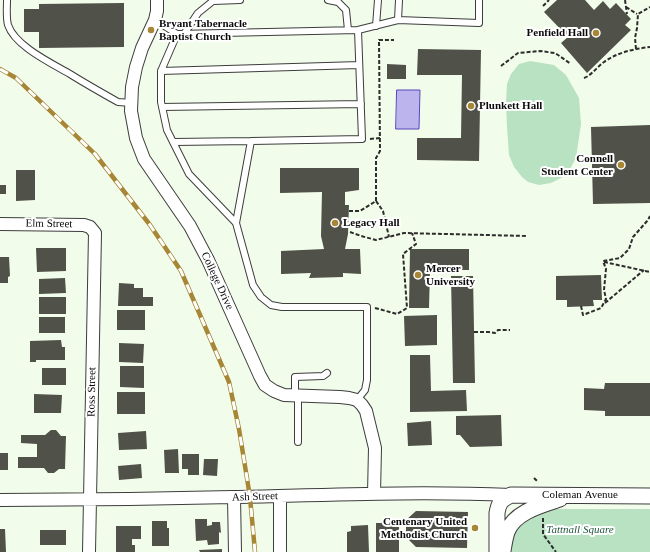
<!DOCTYPE html>
<style>
body{margin:0}
canvas{display:block;background:#f2fcea}
</style>
<canvas width="650" height="552"></canvas>
<script>
const g = document.querySelector('canvas').getContext('2d');
g.lineJoin = 'round';
function fillPath(path, color) { g.fillStyle = color; g.fill(path, 'evenodd'); }
function trace(path, color, width, dash) { g.strokeStyle = color; g.lineWidth = width; g.lineCap = dash ? 'butt' : 'round'; g.setLineDash(dash || []); g.stroke(path); }
function drawText(font, color, halo, rows, align = 'center') {
  g.font = font + ' "Times New Roman",serif'; g.lineWidth = 4; g.setLineDash([]); g.textBaseline = 'middle'; g.strokeStyle = halo; g.fillStyle = color; for (const [text, x, y, turn = 0] of rows) {
    g.save(); g.translate(x, y); g.rotate((+turn || 0) * Math.PI / 180); g.textAlign = isNaN(turn) ? turn : align; if (halo) g.strokeText(text, 0, 0); g.fillText(text, 0, 0); g.restore();
  }
}
const green = new Path2D(`
 M530,61L554,65L566,75L579,98L581,124L576,158L570,169L561,178L551,183L539,185L528,182L522,177L514,167L509,155L507,127L506,103L507,84L511,74L519,64Z
 M548,509H650V552H510C510,543 513,528 521,521C526,517 541,512 548,509Z`);
const water = new Path2D(`
 M397,90H420L419,129H396Z`);
const building = new Path2D(`
 M557,0H585L594,10L603,1L610,9L616,3L631,19L625,25L631,30L587,73L561,43L568,37L544,12Z
 M124,3V47L39,48V32H24V9H39V4Z
 M418,49L481,50L479,161L417,160V138H461L462,75H417Z
 M387,64L406,65V79H387Z
 M650,125V203L593,204L591,127Z
 M280,168H359V190L345,192V205H349L348,234L345,249H360L361,274L343,273V277L309,278L311,273L281,274V251L324,249L321,236L322,192L280,193Z
 M16,170H35V200L16,201Z
 M0,185H6V194H0Z
 M36,248H66V271L37,272Z
 M410,249H469V270H430L429,308H409Z
 M0,257H9L10,276L8,277V283H0Z
 M601,275L602,300H593L594,306L567,307V300H556V276Z
 M451,276H473L475,383H453Z
 M65,278L66,293L39,294V279Z
 M119,283L134,284V288H143V297H153V306H118Z
 M39,297H66V314H39Z
 M117,310H145V330H117Z
 M437,315V345L405,346L404,316Z
 M39,317H65V333H39Z
 M61,340L62,347H65V360H36V362H30V341Z
 M119,343L144,344L143,363L119,362Z
 M410,355H430L431,391L466,390L467,411L410,412Z
 M120,366H144V388L120,387Z
 M42,368H66V385H42Z
 M605,383H650V416H605V411L584,410V388L604,389Z
 M117,392H145V414H117Z
 M34,394L62,395L61,413H34Z
 M501,415L502,446L470,447L460,435H456V416Z
 M431,421L432,445L408,446L407,423Z
 M51,430H56L61,436H66L65,469H59L54,473H48L44,468H18V457H37V444L21,443V435H45Z
 M146,431L147,449L119,450L118,433Z
 M178,449L179,473H165L164,450Z
 M0,453H8V470H0Z
 M182,454H199V475H188V469H182Z
 M204,459H218L217,476L203,475Z
 M141,464L142,478L119,480L118,466Z
 M416,511L468,512L467,548L416,547L406,537V520Z
 M195,519H207V526L212,525V522H220L221,533L219,532V544L208,545L207,540L196,541Z
 M152,521H167V528H169V546H152Z
 M376,523H399V552H376Z
 M368,525L369,552H347V532L351,531V526Z
 M116,526H141V539H132V545H135V552H116Z
 M0,529H5L6,552H0Z
 M40,530H66V545H40Z
 M222,549V552H200L199,550Z`);
const path = new Path2D(`
 M625,0L627,14
 M543,6L549,0
 M626,7L637,14
 M636,49L635,38L637,28L638,14L650,7
 M501,66L518,53L540,51L555,53L571,64
 M584,78C592,75 597,67 604,62C618,52 634,49 650,47
 M370,139L380,138
 M376,201V158L380,151L379,40H394
 M349,211H360L376,201L383,211L389,237
 M350,232L361,236L376,240L404,233L527,236
 M604,262L650,272
 M605,303L644,270
 M581,306L583,315L601,308L606,299L604,290L606,269L603,261L620,258L629,249L633,237L648,220L650,216
 M375,308L397,314L407,308L403,254L416,244L412,233
 M474,332H489L495,333L498,330H510
 M534,478L538,482
 M543,518V534L556,552`);
const service = new Path2D(`
 M7,0C7,8 6,17 8,25C15,46 51,63 70,74C86,84 102,93 118,102L132,103
 M328,0L338,2L346,10L348,30
 M155,20L177,34
 M398,20L399,0
 M376,26L378,0
 M358,30L398,20L479,23V0
 M184,34L198,13L213,1L240,0
 M161,71L359,65
 M162,107L361,104
 M173,142L251,141
 M236,223L189,174L167,130L161,102V71L177,34L358,30L362,139L251,141L236,223L253,285L261,297L271,305L282,307H367V380L365,390L357,400
 M295,396V377L323,376L327,373
 M298,442V396`);
const minor = new Path2D(`
 M157,0V11L155,20L142,48L136,67L132,87L131,111L136,138L144,159L190,226L208,260L260,376L265,385L274,391L284,395L340,397L349,398L357,400L362,405L366,411L375,448L374,494
 M0,224L84,225L90,227L95,233L89,552
 M234,497L235,552
 M0,500C78,500 155,499 233,497C325,495 418,491 511,495
 M280,552V496`);
const tertiary = new Path2D(`
 M503,551C504,545 505,538 507,532C514,512 542,505 560,499
 M497,552V513C499,502 501,500 511,495L650,496`);
const rail = new Path2D(`
 M0,69L16,78L95,154L150,225L181,271L229,382L239,429L250,497L255,552`);
const markers = [
 [151,30,4,"#a78635"],
 [596,33,4,"#a78635"],
 [471,106,4,"#a78635"],
 [621,165,4,"#a78635"],
 [335,223,4,"#a78635"],
 [418,275,4,"#a78635"],
 [475,528,4,"#a78635"]
];
const poiNames = [
 ["Bryant Tabernacle",159,24],
 ["Baptist Church",159,37],
 ["Penfield Hall",588,33,"right"],
 ["Plunkett Hall",479,106],
 ["Connell",613,159,"right"],
 ["Student Center",613,172,"right"],
 ["Legacy Hall",343,223],
 ["Mercer",426,269],
 ["University",426,282],
 ["Centenary United",467,522,"right"],
 ["Methodist Church",467,535,"right"]
];
const streetNames = [
 ["Elm Street",49,224,1],
 ["College Drive",217,281,65],
 ["Ross Street",92,392,-89],
 ["Coleman Avenue",580,495],
 ["Ash Street",255,497,-2]
];
const parkNames = [
 ["Tattnall Square",580,530]
];
fillPath(green, '#b8e2c2');
fillPath(water, '#bcb5ed');
trace(water, '#5845bb', 1);
fillPath(building, '#505148');
trace(service, '#3d3d3d', 8);
trace(minor, '#3d3d3d', 14);
trace(tertiary, '#3d3d3d', 17);
trace(path, '#2c2c2c', 2, [4, 2]);
trace(service, '#fff', 6);
trace(minor, '#fff', 12);
trace(tertiary, '#fff', 15);
trace(rail, '#a78635', 4.5);
trace(rail, '#fff', 3, [9]);
for (const [x, y, r, color] of markers) { const dot = new Path2D(); dot.arc(x, y, r, 0, 2 * Math.PI); g.fillStyle = color; g.fill(dot); trace(dot, '#fff', 1.5); }
drawText('bold 11px', '#0a0a0a', '#fff', poiNames, 'left');
drawText('11px', '#0a0a0a', '#fff', streetNames);
drawText('italic 11px', '#245841', '#fff', parkNames);
</script>
